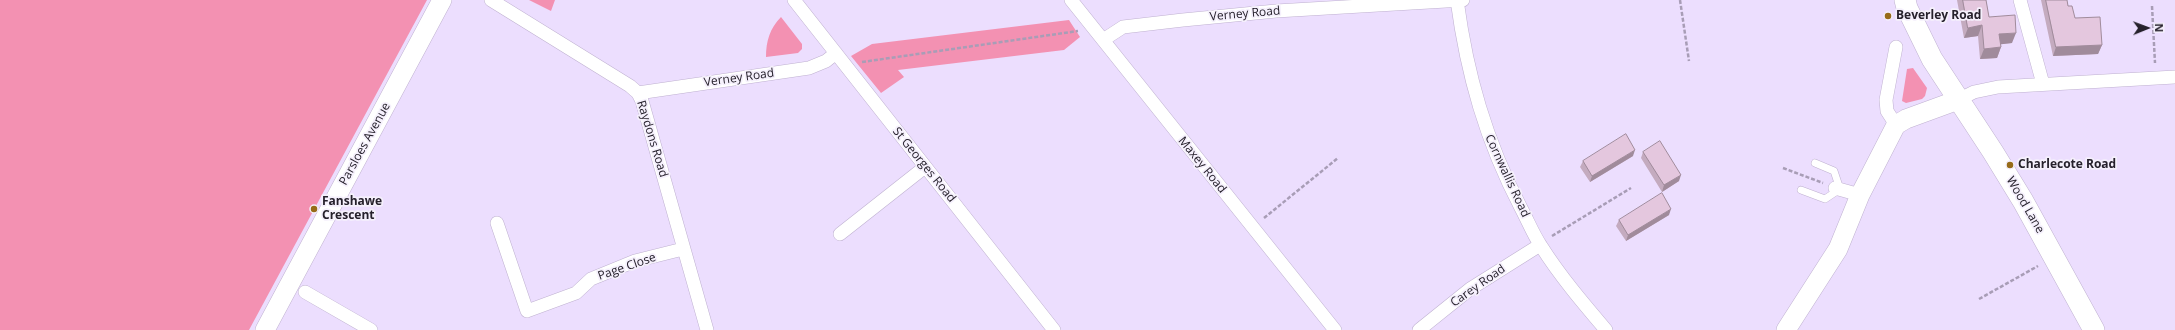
<!DOCTYPE html>
<style>
body{margin:0}
#map{position:relative;width:2175px;height:330px;overflow:hidden;background:#ecdefe;font-family:"Open Sans",sans-serif}
canvas{display:block}
.north{position:absolute;left:2127px;top:8px;width:40px;height:40px;-webkit-text-stroke:3px #f5f0fc;paint-order:stroke;rotate:89deg;font-size:11px;font-weight:700;line-height:16px;text-align:center;color:#26212c}
.north::after{content:'';display:block;margin:auto;width:14px;height:18px;background:#26212c;clip-path:polygon(50% 0,100% 100%,50% 72%,0 100%)}
</style>
<div id="map">
<canvas width="2175" height="330"></canvas>
<div class="north">N</div>
</div>
<script>
const g = document.querySelector('canvas').getContext('2d');
g.lineJoin = 'round';
function fillPath(path, color) { g.fillStyle = color; g.fill(path, 'evenodd'); }
function trace(path, color, width, dash) { g.strokeStyle = color; g.lineWidth = width; g.lineCap = dash ? 'butt' : 'round'; g.setLineDash(dash || []); g.stroke(path); }
function drawText(font, color, halo, rows, align = 'center') {
  g.font = font + ' "Open Sans",sans-serif'; g.lineWidth = 3.5; g.setLineDash([]); g.textBaseline = 'middle'; g.strokeStyle = halo; g.fillStyle = color; for (const [text, x, y, turn = 0] of rows) {
    g.save(); g.translate(x, y); g.rotate((+turn || 0) * Math.PI / 180); g.textAlign = isNaN(turn) ? turn : align; if (halo) g.strokeText(text, 0, 0); g.fillText(text, 0, 0); g.restore();
  }
}
const green = new Path2D(`
 M0,0H427L249,330H0Z
 M529,0H555L551,11Z
 M781,17L802,44V49L798,53L766,57C766,41 770,28 781,17Z
 M1069,20L1080,37L1064,50L898,70L904,77L881,93L851,56L872,44Z
 M1913,68L1927,88L1925,96L1922,99L1906,103L1902,101L1907,69Z`);
const path = new Path2D(`
 M1680,0L1689,61
 M2152,6L2155,63
 M862,62L1078,31
 M1783,168L1823,183
 M1264,218L1338,158
 M1552,236L1631,188
 M1979,299L2038,266`);
const lane = new Path2D(`
 M1801,190L1825,199L1840,189L1834,171L1815,163`);
const street = new Path2D(`
 M491,0L630,86L638,93L642,101L707,330
 M794,0L1054,330
 M1071,0L1335,330
 M1457,0C1467,75 1486,141 1521,208C1528,221 1533,234 1541,246C1560,276 1583,303 1606,330
 M2020,0L2043,84
 M1103,40L1123,27L1183,20L1276,11L1463,0
 M1896,47L1886,100L1887,111L1896,125
 M638,93L809,68L826,61L836,53
 M1958,100L1974,92L1998,87L2175,77
 M1835,188L1860,195
 M497,223L527,311L576,293L591,279L635,261L683,249
 M840,234L925,167
 M305,292L371,330
 M1419,330L1470,289L1540,245`);
const secondary = new Path2D(`
 M265,330L442,0
 M1786,330L1838,249L1860,195L1896,125L1906,119L1958,100`);
const primary = new Path2D(`
 M1905,0L1907,8L1932,59L1993,152L2023,201L2094,330`);
const wall = new Path2D(`
 M1957,0H1986L1989,17L2012,43L2000,44L2001,47L1997,58L1980,59L1978,36L1964,38Z
 M2041,0H2067L2068,6L2075,18L2102,45L2098,54L2053,56Z
 M1643,152L1679,181L1662,192L1641,158Z
 M1633,156L1590,182L1580,167L1583,161Z
 M1669,215L1626,241L1616,226L1619,220Z`);
const shadedWall = new Path2D(`
 M1982,25L1978,36L1964,38L1968,28Z
 M2016,33L2012,43L1995,45L1999,34Z
 M2102,45L2098,54L2053,56L2056,47Z
 M2001,47L1997,58L1980,59L1984,49Z
 M1635,150L1633,156L1590,182L1592,176Z
 M1681,175L1679,181L1662,192L1664,185Z
 M1671,209L1669,215L1626,241L1628,235Z`);
const building = new Path2D(`
 M1963,0H1986L1989,17L2015,15L2016,33L1999,34L2001,47L1984,49L1982,25L1968,28Z
 M2046,0H2067L2068,6H2072L2075,18L2100,17L2102,45L2056,47Z
 M1626,134L1635,150L1592,176L1583,161Z
 M1660,141L1681,175L1664,185L1643,152Z
 M1662,193L1671,209L1628,235L1619,220Z`);
const markers = [
 [1888,16,4,"#976b19"],
 [2010,165,4,"#976b19"],
 [314,209,4,"#976b19"]
];
const streetNames = [
 ["Verney Road",1245,14,-5],
 ["Verney Road",739,78,-8],
 ["Raydons Road",652,139,73],
 ["Parsloes Avenue",365,144,-61],
 ["St Georges Road",924,165,51],
 ["Maxey Road",1202,165,51],
 ["Cornwallis Road",1507,176,65],
 ["Wood Lane",2025,205,60],
 ["Page Close",627,267,-19],
 ["Carey Road",1478,286,-35]
];
const poiNames = [
 ["Beverley Road",1896,16],
 ["Charlecote Road",2018,165],
 ["Fanshawe",322,202],
 ["Crescent",322,216]
];
fillPath(green, '#f391b2');
trace(lane, '#bfb1d0', 8);
trace(street, '#bfb1d0', 14);
trace(secondary, '#bfb1d0', 20);
trace(primary, '#bfb1d0', 22);
trace(path, '#a89db6', 2.5, [4, 2]);
trace(lane, '#fff', 7);
trace(street, '#fff', 13);
trace(secondary, '#fff', 19);
trace(primary, '#fff', 21);
fillPath(wall, '#c4abbf');
fillPath(shadedWall, '#a08b9b');
fillPath(building, '#e4c7de');
trace(building, '#a08b9b', 1);
for (const [x, y, r, color] of markers) { const dot = new Path2D(); dot.arc(x, y, r, 0, 2 * Math.PI); g.fillStyle = color; g.fill(dot); trace(dot, '#f5f0fc', 1.5); }
drawText('12px', '#26212c', '#f5f0fc', streetNames);
drawText('bold 12px', '#26212c', '#f5f0fc', poiNames, 'left');
</script>
